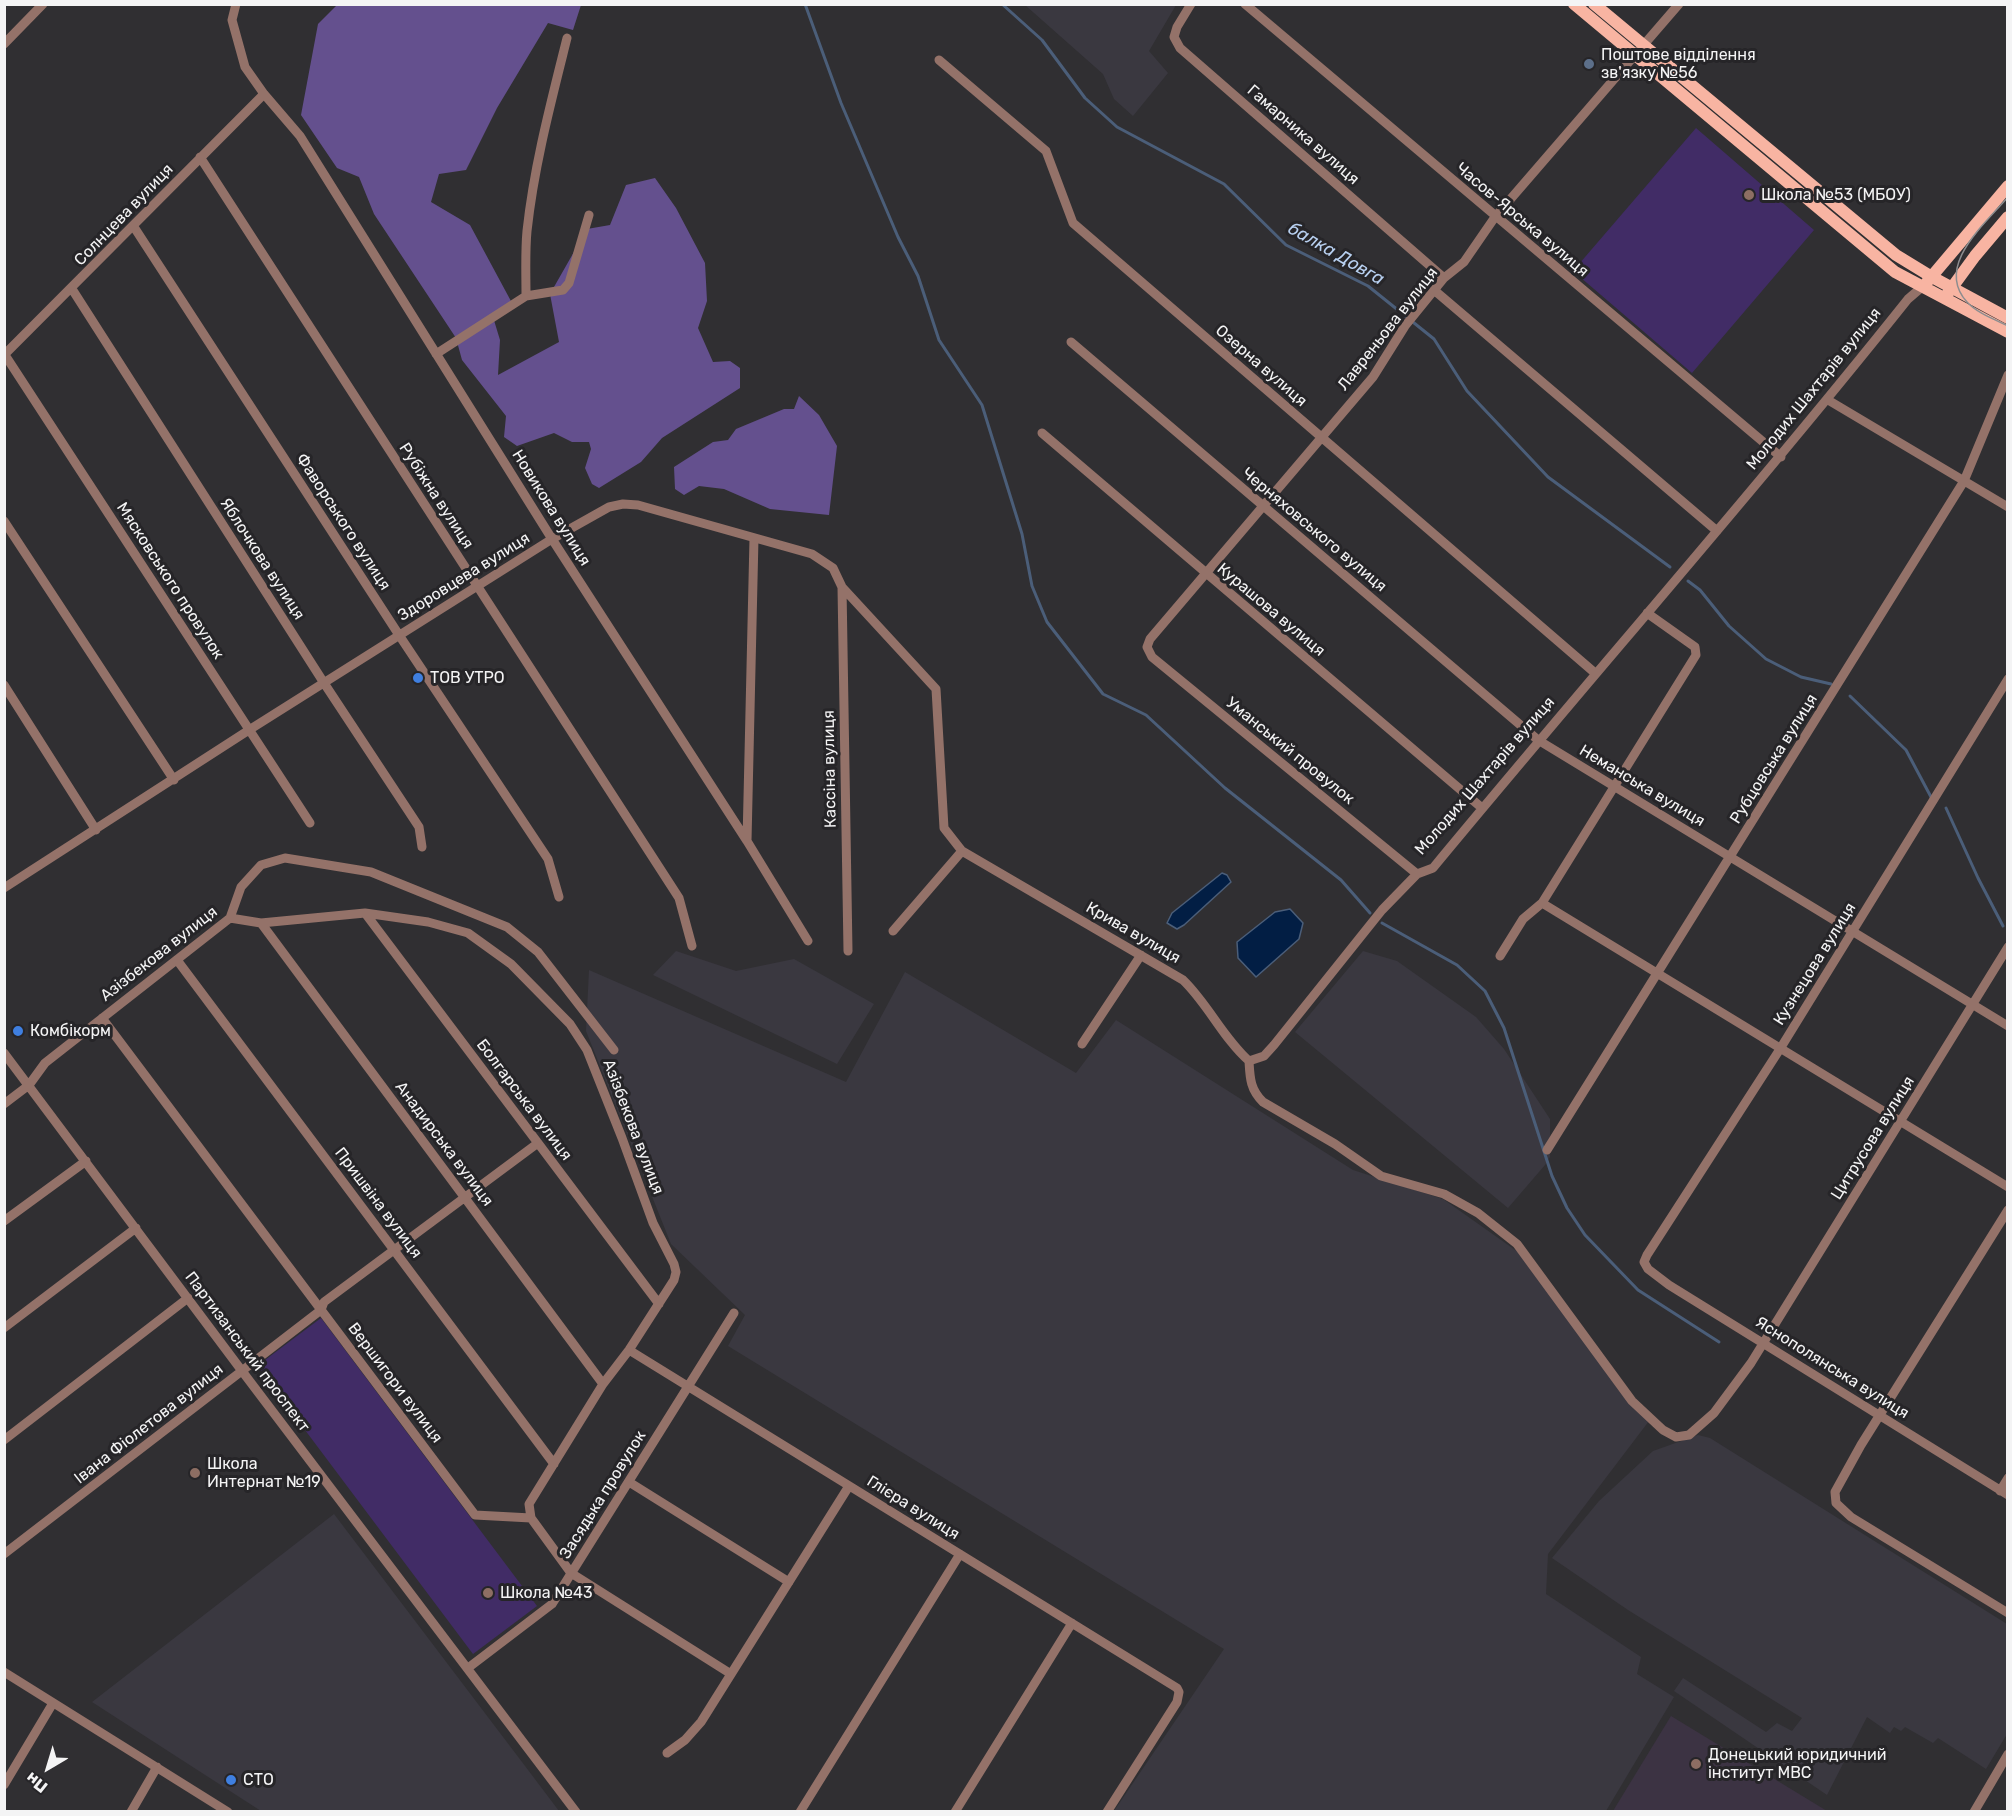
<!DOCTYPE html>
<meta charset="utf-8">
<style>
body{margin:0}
#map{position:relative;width:2012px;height:1816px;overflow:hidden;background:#302f32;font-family:Rubik,sans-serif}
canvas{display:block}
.frame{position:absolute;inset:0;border:6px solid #f4f4f5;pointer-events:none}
.north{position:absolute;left:18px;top:1738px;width:60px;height:60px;-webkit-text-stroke:4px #262528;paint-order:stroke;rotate:218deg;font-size:16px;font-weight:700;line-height:24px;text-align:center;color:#f4f4f5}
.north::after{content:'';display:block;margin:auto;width:21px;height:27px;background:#f4f4f5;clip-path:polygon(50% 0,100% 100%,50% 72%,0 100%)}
</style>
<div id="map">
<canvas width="2012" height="1816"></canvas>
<div class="frame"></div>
<div class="north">Пн</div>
</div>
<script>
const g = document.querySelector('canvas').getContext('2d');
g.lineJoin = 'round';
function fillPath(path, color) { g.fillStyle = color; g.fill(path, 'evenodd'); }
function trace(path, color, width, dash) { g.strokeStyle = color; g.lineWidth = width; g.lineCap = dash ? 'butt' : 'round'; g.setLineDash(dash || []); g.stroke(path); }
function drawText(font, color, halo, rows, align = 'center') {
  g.font = font + ' Rubik,sans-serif'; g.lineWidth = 6; g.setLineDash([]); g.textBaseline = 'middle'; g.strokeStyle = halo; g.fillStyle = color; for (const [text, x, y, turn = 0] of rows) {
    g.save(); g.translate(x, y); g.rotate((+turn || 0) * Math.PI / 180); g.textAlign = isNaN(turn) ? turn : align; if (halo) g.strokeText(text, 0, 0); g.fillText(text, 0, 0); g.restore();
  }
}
const built = new Path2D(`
 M1025,5H1176L1149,51L1168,73L1133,116L1114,99L1103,74Z
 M676,951L736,971L794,959L874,1004L837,1064L653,975Z
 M1363,951L1397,961L1476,1017L1504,1049L1550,1119V1157L1545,1165L1508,1208L1295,1032Z
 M589,970L846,1082L905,972L1076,1073L1116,1020L1353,1170L1443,1199L1518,1252L1649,1421L1548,1554L1546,1594L1641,1657L1637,1674L1674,1697L1606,1811H1114L1224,1649L728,1346L745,1315L671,1244L586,1031Z
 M1698,1435L1710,1438L2007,1624V1734L1986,1769L1938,1738L1933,1743L1905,1727L1901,1731L1894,1727L1890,1733L1867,1717L1827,1795L1674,1691L1683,1678L1766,1732L1777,1723L1792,1731L1802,1718L1628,1610L1552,1558L1599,1501L1653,1451Z
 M334,1514L522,1762L559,1811H261L92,1702Z`);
const education = new Path2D(`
 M1671,1716L1827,1811H1613Z`);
const green = new Path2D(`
 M1696,128L1814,230L1692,373L1573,271Z
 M321,1318L537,1606L473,1654L257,1366Z`);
const forest = new Path2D(`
 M337,5H581L573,30L548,23L497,108L466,170L439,174L431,202L470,225L512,303L493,317L500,340L498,375L559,342L550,294L587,229L610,225L626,185L655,178L676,208L705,263L707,301L698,328L713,362L730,361L740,368V388L662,438L641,462L599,488L592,484L585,468L591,449L589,442H572L554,433L517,446L504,437L506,416L462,360L456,338L374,214L359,177L337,168L301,115L318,24Z
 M799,396L819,415L837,446L829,515L770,509L724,489L699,486L684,495L675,489L674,467L713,442L728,440L736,429L784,409H794Z`);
const water = new Path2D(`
 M1222,873L1227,875L1231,882L1184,925L1177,929L1167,923L1172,913Z
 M1290,909L1303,923L1299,939L1256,977L1238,958L1237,942L1275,912Z`);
const stream = new Path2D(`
 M805,4L841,103L898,237L918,276L939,340L982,405L1022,534L1032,586L1047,622L1103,694L1146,715L1225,788L1341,880L1370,913
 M1002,4L1042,40L1085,98L1117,127L1224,184L1286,245L1368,286L1434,339L1467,391L1548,477L1670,567
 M1688,581L1700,590L1729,626L1766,659L1801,677L1831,684
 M1850,696L1906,750L1931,797
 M1946,808L1978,878L2003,926
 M1382,923L1457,965L1485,991L1504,1028L1552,1176L1567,1208L1585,1235L1638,1290L1719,1342`);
const minor = new Path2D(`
 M236,4L232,20L245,67L264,94L300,136L552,539L747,841L808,941
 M1191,4L1177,27L1174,37L1180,48L1444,278
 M1245,4L1781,457
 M4,44L43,4
 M939,60L1046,151L1073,223L1595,673
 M200,157L679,898L692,946
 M134,227L399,635L548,859L559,897
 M72,289L324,683L419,827L422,847
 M1434,290L1717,531
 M526,296C526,274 525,252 527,231C534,166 551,102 567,38
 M1071,342L1538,740L2008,1026
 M436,354L526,296L563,290L569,283L589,215
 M4,355L264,94
 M5,355L310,823
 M1828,400L2008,507
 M1042,433L1482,808
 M4,521L174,780
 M842,587L848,951
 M2008,679L1780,1049L1647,1255L1644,1262L1648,1269L1669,1285L2008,1495
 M4,685L96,830
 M747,841L754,538
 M1417,874L1152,657L1147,647L1150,639L1373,377L1405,326L1444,278L1464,262L1495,217L1679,4
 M4,888L249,730L552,539L609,507L623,504L638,505L812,554L833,568L842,587L936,689L944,828L962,851L1183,980C1208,1004 1223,1038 1249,1061C1250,1078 1250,1089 1263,1102L1335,1144L1381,1176L1444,1194L1478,1213L1517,1244L1632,1401L1663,1430L1676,1437L1689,1435L1714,1413L1751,1363L2008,947
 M1542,903L2008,1187
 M365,913L659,1304
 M230,918L241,887L261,865L285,858L371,872L507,927L538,952L614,1050
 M261,923L603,1384
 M893,931L962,851
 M1500,956L1523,919L1542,903L1696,655L1695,647L1647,613
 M177,960L554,1464
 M102,1018L475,1515L531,1518L571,1573L731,1674
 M1082,1044L1141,955
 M4,1053L242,1371L576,1812
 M1249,1061L1264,1056L1274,1045L1382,910L1417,874L1433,868C1590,678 1754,492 1908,299L1922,287
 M4,1104L29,1085L45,1063L230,918L261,923L365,913L428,922L468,933L511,964L570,1024L587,1050L622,1138L653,1223L674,1264L676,1272L674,1280L629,1350L603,1384L529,1504L531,1518
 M1547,1150L1964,481L2008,375
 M2008,1210L1861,1445L1835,1492L1836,1503L1851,1517L2008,1613
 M4,1221L86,1161
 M4,1328L136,1228
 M629,1350L1177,1688L1179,1692L1177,1702L1107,1812
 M4,1440L188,1298
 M629,1482L789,1582
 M2000,1491L2008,1478
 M4,1554L321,1310L324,1302L538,1143
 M468,1668L552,1604L734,1313
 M4,1672L228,1812
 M667,1753L685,1740L701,1722L849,1486
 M4,1785L53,1703
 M131,1812L157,1767
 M800,1812L960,1554
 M955,1812L1072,1623
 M1974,1812L2008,1754`);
const major = new Path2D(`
 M1574,4L1895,272L2008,332
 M1594,4L1896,255L1932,277L2008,318
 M1927,282L2008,186
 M1948,293L1975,256L2008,217`);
const tram = new Path2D(`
 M2008,197C1985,224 1934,266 1967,302C1977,313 1994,319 2008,326`);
const markers = [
 [1589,64,6,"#5c6f8a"],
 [1749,195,6,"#8d6e63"],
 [418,678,6,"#3f7fe0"],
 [18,1031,6,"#3f7fe0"],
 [195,1473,6,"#8d6e63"],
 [488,1593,6,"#8d6e63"],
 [1696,1764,6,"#8d6e63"],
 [231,1780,6,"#3f7fe0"]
];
const poiNames = [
 ["Поштове відділення",1601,55],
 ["зв'язку №56",1601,73],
 ["Школа №53 (МБОУ)",1761,195],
 ["ТОВ УТРО",430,678],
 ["Комбікорм",30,1031],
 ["Школа",207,1464],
 ["Интернат №19",207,1482],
 ["Школа №43",500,1593],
 ["Донецький юридичний",1708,1755],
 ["інститут МВС",1708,1773],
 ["СТО",243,1780]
];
const streetNames = [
 ["Гамарника вулиця",1303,135,41],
 ["Солнцева вулиця",124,215,-46],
 ["Часов-Ярська вулиця",1522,220,40],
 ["Лавреньова вулиця",1388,329,-52],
 ["Озерна вулиця",1261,366,41],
 ["Молодих Шахтарів вулиця",1814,389,-51],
 ["Рубіжна вулиця",436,496,57],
 ["Новикова вулиця",551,508,58],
 ["Фаворського вулиця",343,522,57],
 ["Черняховського вулиця",1314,530,40],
 ["Яблочкова вулиця",262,559,57],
 ["Здоровцева вулиця",464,577,-32],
 ["Мясковського провулок",170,581,57],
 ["Курашова вулиця",1271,610,40],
 ["Уманський провулок",1290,751,39],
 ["Рубцовська вулиця",1774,759,-58],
 ["Кассіна вулиця",830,769,-91],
 ["Молодих Шахтарів вулиця",1485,776,-49],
 ["Неманська вулиця",1642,786,31],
 ["Крива вулиця",1133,933,30],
 ["Азізбекова вулиця",159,954,-38],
 ["Кузнецова вулиця",1815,964,-58],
 ["Болгарська вулиця",524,1100,53],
 ["Азізбекова вулиця",633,1127,69],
 ["Цитрусова вулиця",1873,1138,-58],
 ["Анадирська вулиця",444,1144,53],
 ["Пришвіна вулиця",378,1203,53],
 ["Партизанський проспект",247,1352,53],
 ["Яснополянська вулиця",1832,1368,32],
 ["Вершигори вулиця",395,1383,53],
 ["Івана Фіолетова вулиця",149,1424,-38],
 ["Засядька провулок",603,1495,-58],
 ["Глієра вулиця",913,1508,32]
];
const waterNames = [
 ["балка Довга",1336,254,30]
];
fillPath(built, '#3a3840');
fillPath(education, '#3c3343');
fillPath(green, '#412c66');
fillPath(forest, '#64508e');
fillPath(water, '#021e44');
trace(water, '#4b5e79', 1.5);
trace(stream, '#4b5e79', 3);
trace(minor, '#947269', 9);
trace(major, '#f8b4a2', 12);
trace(tram, '#8d8d8f', 1.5);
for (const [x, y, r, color] of markers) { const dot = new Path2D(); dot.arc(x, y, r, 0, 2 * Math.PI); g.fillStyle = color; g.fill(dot); trace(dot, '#262528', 2); }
drawText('16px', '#f4f4f5', '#262528', poiNames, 'left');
drawText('16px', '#f4f4f5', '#262528', streetNames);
drawText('italic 18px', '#b8d0f0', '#262528', waterNames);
</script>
